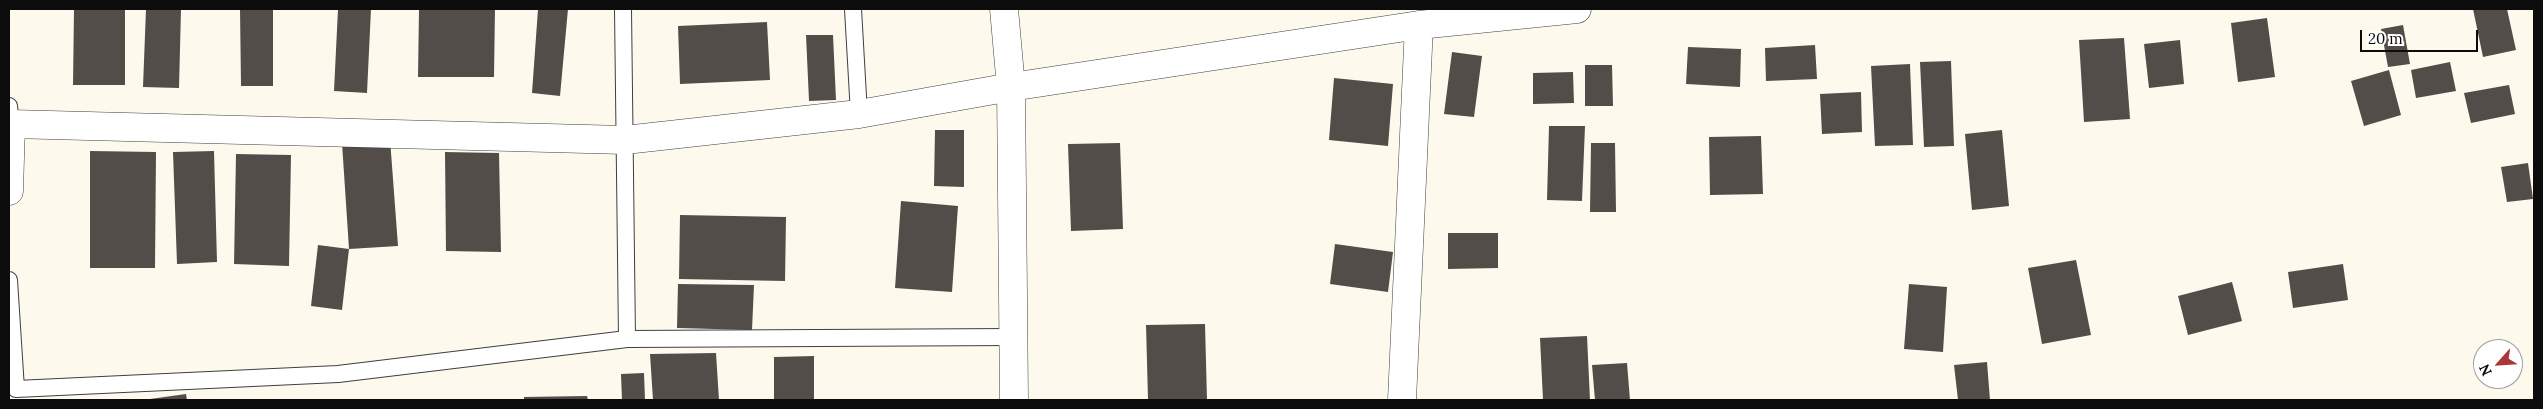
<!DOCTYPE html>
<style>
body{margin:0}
#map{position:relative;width:2543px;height:409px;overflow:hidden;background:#fdfaed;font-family:Lora,serif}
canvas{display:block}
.frame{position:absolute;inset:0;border:10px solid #0c0c0c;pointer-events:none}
.north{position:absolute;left:2473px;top:339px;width:50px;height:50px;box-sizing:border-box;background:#fff;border:1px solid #9e9e9e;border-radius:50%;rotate:244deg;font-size:14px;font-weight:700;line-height:20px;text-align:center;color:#0c0c0c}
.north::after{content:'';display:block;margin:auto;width:18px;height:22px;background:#ab3537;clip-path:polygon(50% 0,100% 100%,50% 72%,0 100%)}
.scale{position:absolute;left:2360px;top:30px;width:118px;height:22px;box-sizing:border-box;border:2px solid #0c0c0c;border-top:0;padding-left:6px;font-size:15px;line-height:18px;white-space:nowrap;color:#0c0c0c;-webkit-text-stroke:4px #fff;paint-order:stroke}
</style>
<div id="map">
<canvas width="2543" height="409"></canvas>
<div class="frame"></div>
<div class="north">N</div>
<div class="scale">20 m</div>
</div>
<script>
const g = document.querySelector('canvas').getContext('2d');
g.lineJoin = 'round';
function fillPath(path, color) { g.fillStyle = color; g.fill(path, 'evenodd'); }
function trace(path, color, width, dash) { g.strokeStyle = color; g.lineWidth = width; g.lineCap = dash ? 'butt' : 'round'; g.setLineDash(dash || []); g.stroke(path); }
const building = new Path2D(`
 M74,9H125V85H73Z
 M146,9H181L179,88L143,87Z
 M240,9H273V86H241Z
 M338,9H371L367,93L334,91Z
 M419,9H495L494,77H418Z
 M538,9H568L560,96L532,93Z
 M2473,9H2507L2516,50L2483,57Z
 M2267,18L2275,77L2238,82L2231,23Z
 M767,22L770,80L680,84L678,26Z
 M2403,25L2410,64L2388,67L2381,29Z
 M806,35H833L836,100L809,101Z
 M2124,38L2130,119L2084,122L2079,40Z
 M2180,40L2184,84L2149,88L2144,44Z
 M1815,45L1817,79L1766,81L1765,48Z
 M1688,47L1741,49L1740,87L1686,84Z
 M1452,52L1482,56L1474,117L1444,114Z
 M1951,61L1954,146L1924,147L1920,62Z
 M2450,62L2456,91L2416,98L2411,70Z
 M1910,64L1913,145L1875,146L1871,66Z
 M1585,65H1612L1613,106H1585Z
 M2389,70L2401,115L2364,126L2351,81Z
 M1573,72L1574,103L1533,104V73Z
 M1334,78L1393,84L1388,146L1329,140Z
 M2509,85L2515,114L2471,123L2464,93Z
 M1861,92L1862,132L1822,134L1820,94Z
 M1549,126H1585L1582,201L1547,200Z
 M935,130H964V187L934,186Z
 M2002,130L2009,206L1972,210L1965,134Z
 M1761,136L1763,194L1710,195L1709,137Z
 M390,139L398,246L349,249L342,143Z
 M1120,143L1123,229L1071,231L1068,144Z
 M1591,143H1615L1616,212H1590Z
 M90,151L156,152L155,268H90Z
 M214,151L217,262L177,264L173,152Z
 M445,152L499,153L501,252L446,251Z
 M236,154L291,155L289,266L234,264Z
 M2528,163L2533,199L2507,202L2501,167Z
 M901,201L958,206L952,292L895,288Z
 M680,215L786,217L785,281L679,279Z
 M1448,233H1498V268L1448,269Z
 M1335,244L1393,252L1388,292L1330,284Z
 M318,245L349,249L342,310L311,306Z
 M2076,260L2091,335L2042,344L2028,268Z
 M2343,264L2348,300L2293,308L2288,272Z
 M2232,282L2242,321L2188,335L2178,296Z
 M678,284L754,285L752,330L677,328Z
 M1909,284L1947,287L1943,352L1904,349Z
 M1205,324L1207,400H1148L1146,325Z
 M1587,336L1590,400H1543L1540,338Z
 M716,353L719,400H653L650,354Z
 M814,356V400H774V357Z
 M1987,362L1990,400H1958L1954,365Z
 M1627,363L1630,400H1595L1592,365Z
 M644,373L645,400H622L621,374Z
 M186,394L187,400H151L150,399Z
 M587,396L588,400H524V397Z`);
const service = new Path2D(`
 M623,9L627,339
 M853,9L859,114
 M9,106L11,124
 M9,280L16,389L338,374L627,339L1013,337`);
const minor = new Path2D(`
 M1004,9L1011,87L1014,400
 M9,191L11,124L625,140L859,114L1011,87L1419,25L1577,9
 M1402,400L1419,25`);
fillPath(building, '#534d49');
trace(service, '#3f3f3f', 18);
trace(minor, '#3f3f3f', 29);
trace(service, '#fff', 16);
trace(minor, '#fff', 28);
</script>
